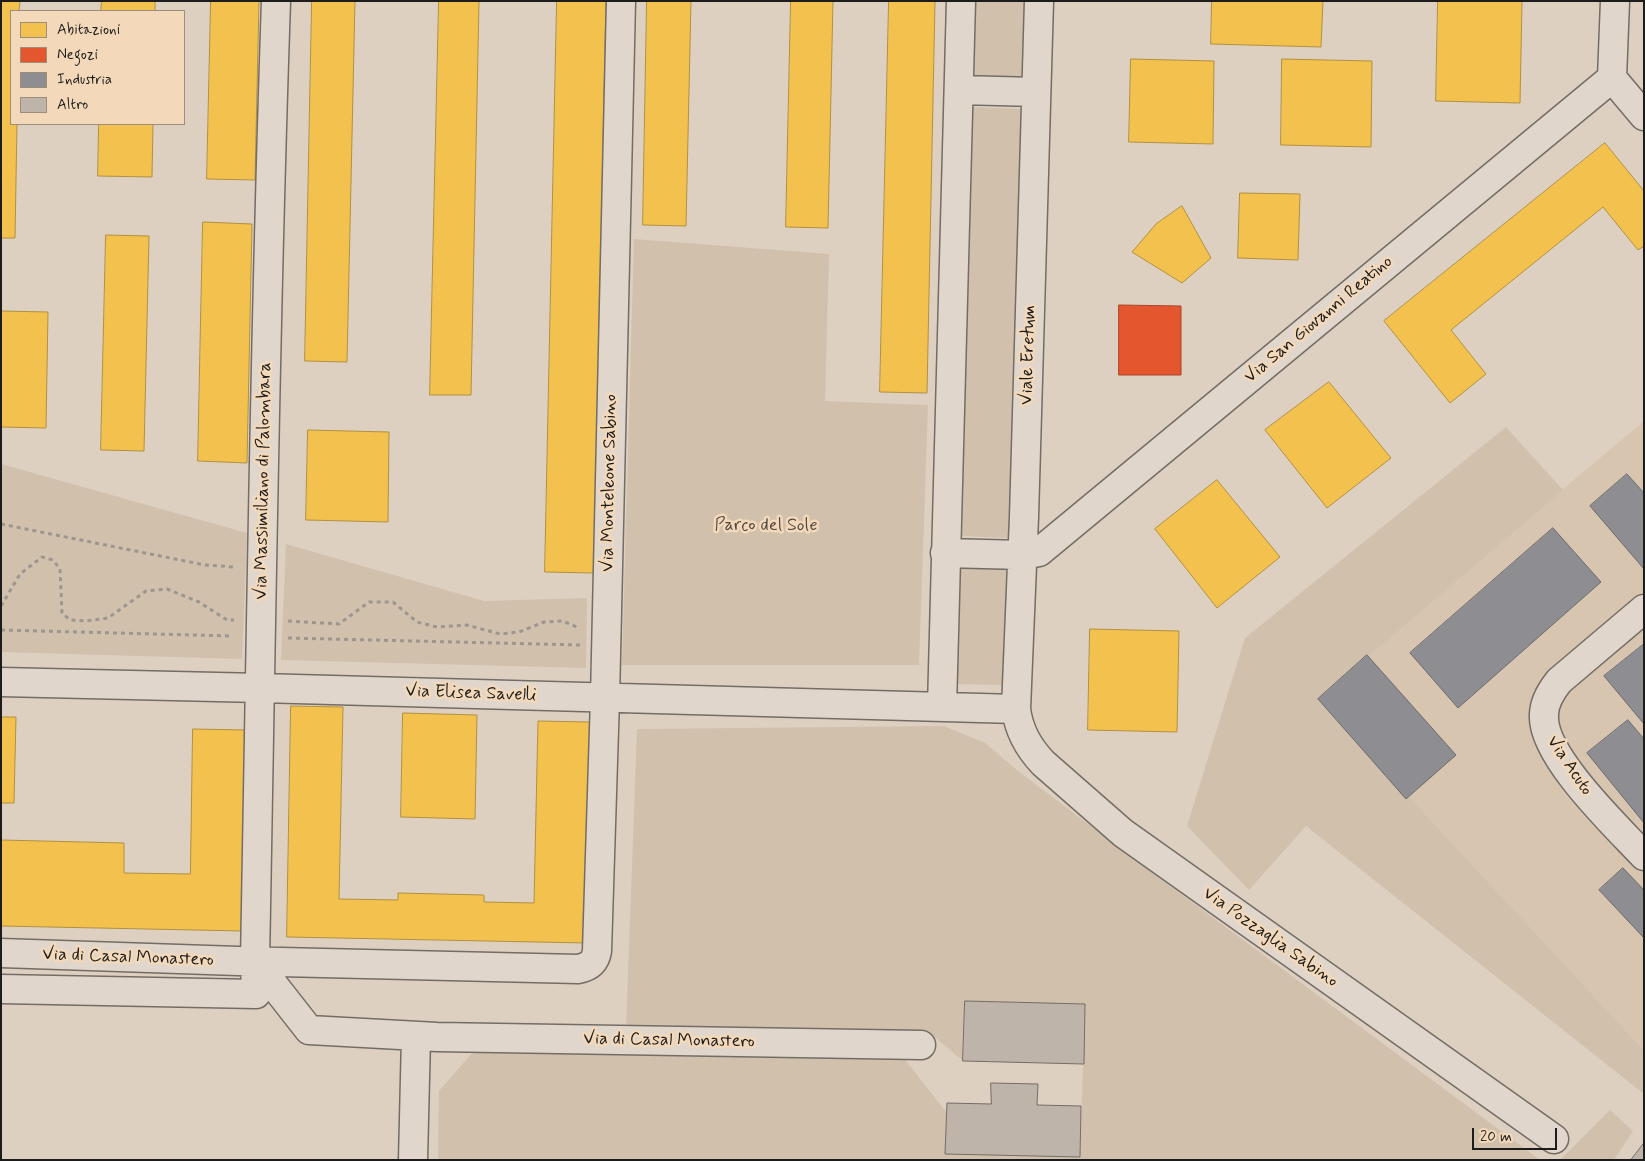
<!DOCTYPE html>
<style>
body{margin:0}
#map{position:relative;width:1645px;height:1161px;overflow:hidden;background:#ddd0c1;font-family:Mynerve,sans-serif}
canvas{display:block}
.frame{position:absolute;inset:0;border:2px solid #1c1c1c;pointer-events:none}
.legend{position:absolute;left:10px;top:10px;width:175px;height:115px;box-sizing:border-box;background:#f3d9ba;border:1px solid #9d8d7b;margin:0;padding:6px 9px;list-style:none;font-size:15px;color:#1c1c1c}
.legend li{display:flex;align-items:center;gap:10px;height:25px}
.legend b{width:25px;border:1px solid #9d8d7b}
.scale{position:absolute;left:1472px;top:1128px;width:85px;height:22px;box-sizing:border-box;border:2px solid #1c1c1c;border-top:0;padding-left:6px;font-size:15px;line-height:18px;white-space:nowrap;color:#1c1c1c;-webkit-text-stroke:4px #f3d9ba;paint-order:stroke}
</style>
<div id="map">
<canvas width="1645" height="1161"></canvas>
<div class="frame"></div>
<ul class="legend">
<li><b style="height:14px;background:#f2c14e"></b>Abitazioni</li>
<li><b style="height:14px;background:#e4572e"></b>Negozi</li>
<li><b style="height:14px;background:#8d8d92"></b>Industria</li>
<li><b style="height:14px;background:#beb4a9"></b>Altro</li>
</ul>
<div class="scale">20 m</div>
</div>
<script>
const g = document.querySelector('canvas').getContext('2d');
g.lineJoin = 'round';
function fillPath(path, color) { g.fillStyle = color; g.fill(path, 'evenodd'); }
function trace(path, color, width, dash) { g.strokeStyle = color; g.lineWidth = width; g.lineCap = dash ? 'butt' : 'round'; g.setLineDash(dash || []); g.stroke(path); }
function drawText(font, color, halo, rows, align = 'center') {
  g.font = font + ' Mynerve,sans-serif'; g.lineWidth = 5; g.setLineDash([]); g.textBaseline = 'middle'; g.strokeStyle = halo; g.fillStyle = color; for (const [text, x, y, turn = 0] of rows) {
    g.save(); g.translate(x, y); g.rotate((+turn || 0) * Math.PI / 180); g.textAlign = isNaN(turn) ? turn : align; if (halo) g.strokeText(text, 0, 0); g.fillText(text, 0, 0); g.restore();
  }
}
const built = new Path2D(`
 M1644,421V1052L1315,697Z`);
const green = new Path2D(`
 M972,1H1025L1024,80L971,77Z
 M971,107L1021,109L1009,538L958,536Z
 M634,239L829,254L825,401L928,405L919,665H622Z
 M1506,427L1563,490L1318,699L1644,1051V1094L1306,826L1249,890L1187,826L1245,638Z
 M1,464L247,533L242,659L1,652Z
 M286,544L484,601L587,598L586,668L281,660Z
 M958,568L1007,569L1004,685L955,684Z
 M944,726L985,743L1018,771L1169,885L1540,1160H438L439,1091L473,1052L903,1057L947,1113L946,1154L1080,1157L1085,1004L965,1001L963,1061L930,1033L626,1029L637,729Z
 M1610,1110L1633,1131L1614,1160H1560Z`);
const homes = new Path2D(`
 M1,1H20L19,11H11V124H17L15,238H1Z
 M102,1H155V11H101Z
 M211,1H259L255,180L207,179Z
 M312,1H355L347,362L305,361Z
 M439,1H479L471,395H430Z
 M557,1H606L594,573L545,572Z
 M647,1H691L686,226L643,225Z
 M791,1H833L828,228L786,227Z
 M889,1H935L927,393L880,392Z
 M1212,1H1323L1321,47L1211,44Z
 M1438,1H1522L1520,103L1436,101Z
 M1131,59L1214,61L1213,144L1129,142Z
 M1282,59L1372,61L1371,147L1281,145Z
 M99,124H153L152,177L98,176Z
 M1605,143L1644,191V246L1638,250L1603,207L1451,330L1486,374L1450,403L1384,321Z
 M1240,193L1300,194L1298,260L1238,258Z
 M1182,206L1211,258L1182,283L1132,252L1156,224Z
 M203,222L252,224L247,463L198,461Z
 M106,235L149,236L144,451L101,450Z
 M1,311L48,312L46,428L1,427Z
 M1329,382L1391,458L1327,508L1265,430Z
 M308,430L389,432L388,522L306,520Z
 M1217,480L1280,557L1217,608L1155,529Z
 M1090,629L1179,631L1177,732L1088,730Z
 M291,706L343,707L339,899L398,900V893L484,895V902L534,903L538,721L590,722L586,943L287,937Z
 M403,713L477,715L475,819L401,817Z
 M1,717H16L14,803H1Z
 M193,729L247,730L243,931L1,926V840L124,843V873L190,874Z`);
const shops = new Path2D(`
 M1119,305L1181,306V375H1119Z`);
const industry = new Path2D(`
 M1627,474L1644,493V569L1590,506Z
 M1553,528L1601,582L1458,708L1410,653Z
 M1644,644V724L1604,676Z
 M1367,655L1456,755L1406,799L1318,699Z
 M1628,720L1644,739V823L1587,753Z
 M1623,868L1644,890V938L1599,890Z`);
const building = new Path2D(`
 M965,1001L1085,1004L1084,1064L963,1061Z
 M991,1083L1038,1084L1037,1105L1081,1106L1080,1157L945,1154L947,1103L991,1104Z
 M1644,1143V1160H1631Z`);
const path = new Path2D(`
 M1,524L205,565L234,567
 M1,606L20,574L42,557L53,560L60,569L62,613L70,620L86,621L108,618L146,591L167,589L199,602L227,620H234
 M288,621L339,624L369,602H393L417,622L437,627L467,625L500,634L519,632L544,622L563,621L579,628
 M1,630L232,636
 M288,638L580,645`);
const minor = new Path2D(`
 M1039,1L1024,517L1016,709C1019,731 1028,747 1043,763L1123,833L1554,1139
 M1615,1L1612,78L1644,116
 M960,90L1036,92
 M945,553L1023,555L1039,552L1612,78
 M1644,609L1559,681C1551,691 1544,702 1544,715C1541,755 1617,827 1644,856
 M1,682L260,688L1016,709
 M942,707L961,1
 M1,953L238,961L578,969C589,967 595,963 597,951L605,698L621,1
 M255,961L309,1030L437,1037L921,1045
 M1,989L256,994L255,961C261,641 265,321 276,1
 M413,1160L416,1037`);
const streetNames = [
 ["Via San Giovanni Reatino",1319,320,-40],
 ["Viale Eretum",1029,355,-88],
 ["Via Massimiliano di Palombara",264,481,-89],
 ["Via Monteleone Sabino",610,483,-89],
 ["Via Elisea Savelli",471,694,2],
 ["Via Acuto",1569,766,56],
 ["Via Pozzaglia Sabino",1270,938,35],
 ["Via di Casal Monastero",128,958,2],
 ["Via di Casal Monastero",669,1041,1]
];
const parkNames = [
 ["Parco del Sole",766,526]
];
fillPath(built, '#d7c5b0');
fillPath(green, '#d1c0ac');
fillPath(homes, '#f2c14e');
trace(homes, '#b2903f', 1);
fillPath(shops, '#e4572e');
trace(shops, '#a84529', 1);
fillPath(industry, '#8d8d92');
trace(industry, '#6b6b6f', 1);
fillPath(building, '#beb4a9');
trace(building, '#736d66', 1);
trace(minor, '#736d66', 31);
trace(path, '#9d968f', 3, [4, 4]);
trace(minor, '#e0d6cb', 28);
drawText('18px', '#1c1c1c', '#f3d9ba', streetNames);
drawText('18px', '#504942', '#f3d9ba', parkNames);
</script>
